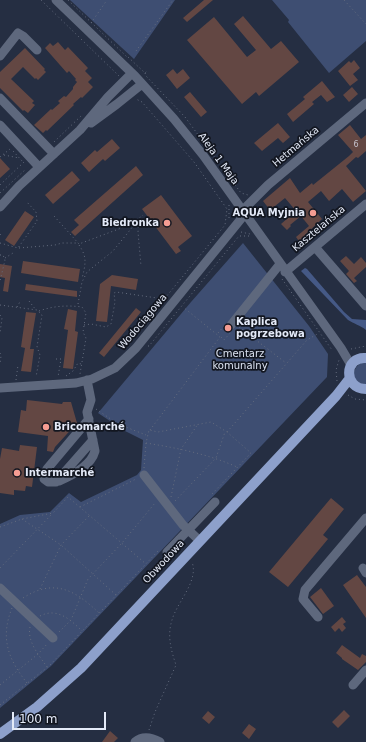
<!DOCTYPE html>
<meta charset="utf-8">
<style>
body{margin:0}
#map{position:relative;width:366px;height:742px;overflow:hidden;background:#252e42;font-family:"DejaVu Sans",sans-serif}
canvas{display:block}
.scale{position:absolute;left:12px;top:712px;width:94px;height:18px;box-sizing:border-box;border:2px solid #e4eaf8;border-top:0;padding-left:5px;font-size:12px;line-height:14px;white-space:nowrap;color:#e4eaf8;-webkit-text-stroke:3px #121620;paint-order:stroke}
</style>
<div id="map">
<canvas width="366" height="742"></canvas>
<div class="scale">100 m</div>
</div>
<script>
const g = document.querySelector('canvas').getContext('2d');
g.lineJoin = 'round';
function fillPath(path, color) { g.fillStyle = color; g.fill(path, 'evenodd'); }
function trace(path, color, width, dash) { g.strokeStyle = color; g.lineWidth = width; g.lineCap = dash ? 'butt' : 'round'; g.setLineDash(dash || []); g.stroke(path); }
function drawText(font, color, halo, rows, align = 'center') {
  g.font = font + ' "DejaVu Sans",sans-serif'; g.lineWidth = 3.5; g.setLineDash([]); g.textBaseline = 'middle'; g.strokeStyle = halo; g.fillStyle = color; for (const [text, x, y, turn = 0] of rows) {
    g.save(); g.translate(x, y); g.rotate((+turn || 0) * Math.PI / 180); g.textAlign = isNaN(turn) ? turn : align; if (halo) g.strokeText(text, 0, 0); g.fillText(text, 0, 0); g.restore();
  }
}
const green = new Path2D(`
 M70,0H175L134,59Z
 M272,0H366V41L329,73L288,22L289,20Z
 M243,243L309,326L328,354L327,377L51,666L0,708V524L20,515L50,512L69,493L81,502L137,475L141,470L143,440L125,431L98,413L191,302Z
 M361,363H366V385C364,384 361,384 359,383C350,378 354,367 361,363Z`);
const forest = new Path2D(`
 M305,268L307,269L344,312L352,319L366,320V330C360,325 354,324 348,320L301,271Z`);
const building = new Path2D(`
 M204,0H213L187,22L183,18Z
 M243,16L271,49L281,41L299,62L259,96L256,92L242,104L187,40L214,17L247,57L256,50L234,24Z
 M58,42L65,50L68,47L88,68L85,71L92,78L88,82L93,87L82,98L81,97L73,104L74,105L47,131L46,130L43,133L34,125L51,109L52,110L60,103L58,101L64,96L66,97L73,89V87L77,82L75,80L76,79L69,71L67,73L45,48L50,43L53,46Z
 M25,48L45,69L44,70L46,72L38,80L36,78L35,79L23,67L11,79L34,101L32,103L35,105L28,113L24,110L23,111L0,88V72Z
 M354,60L360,68L353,74L358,80L350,86L338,71L349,61L351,63Z
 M173,69L177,74L183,69L190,78L177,89L166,75Z
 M322,81L335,97L327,102L321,95L312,102L314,104L293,122L287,114L305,99L303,97Z
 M352,87L358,94L349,102L343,95Z
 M190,92L207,112L201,117L184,97Z
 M278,123L290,137L283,143L278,138L262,151L254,143Z
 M350,125L361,139L366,135V151L358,158L356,157L346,166L366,191L353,202L342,189L329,201L321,191L308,202L322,219L305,235L308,238L301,244L296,237L309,226L301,216L290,225L291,226L287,230L281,224L296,211L285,198L270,210L263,201L290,178L300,193L312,183L313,185L349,156L353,152L338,135Z
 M112,139L120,148L105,161L103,159L89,172L81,163L95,150L97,152Z
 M0,158L10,169L0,178Z
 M136,166L143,175L75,236L71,232L79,225L74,220Z
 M72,171L80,180L53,204L45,195Z
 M161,195L192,236L178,247L181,251L176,254L142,209Z
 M25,211L34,217L14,246L5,240Z
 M346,256L354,264L361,257L366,263V267L354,278L357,281L354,283L346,274L349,271L340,261Z
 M23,261L80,269L78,282L21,273Z
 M0,264L12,266L8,292L3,291L5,278L0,277Z
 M112,275L138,279L136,290L111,286L107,322L96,321L100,284Z
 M26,284L77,291V297L25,290Z
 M136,308L141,312L104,357L99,353Z
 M68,309L77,311L75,331L78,332L73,369L63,368L68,330L64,329Z
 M26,312L36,313L30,349H34L31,372L21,371L25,348L21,347Z
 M27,400L62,404L63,402H71L77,423L55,447L53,452L47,451L48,436L18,432L21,410L26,411Z
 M20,445L37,447L32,487L26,486L25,491L14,490V495L0,493V459L2,448L19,451Z
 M331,498L344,509L323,535L328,539L288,587L269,572Z
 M357,575L366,587V618L343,585Z
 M321,588L334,606L323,614L310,597Z
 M342,617L346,622L343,624L346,628L342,632L339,628L335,632L331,627Z
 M342,645L360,658L362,654L366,656V662L358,670L342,659V658L336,653Z
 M344,710L350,716L338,728L332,722Z
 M208,711L215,717L209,724L202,718Z
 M249,724L256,729L249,739L242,733Z
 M110,731L118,738L114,742H102Z`);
const path = new Path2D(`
 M41,0L119,76
 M68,0L127,57
 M344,0L366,24
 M91,23L107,0
 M136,51L173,0
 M128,57L145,73L148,70
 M145,73L146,76L185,117L241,193L248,195
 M54,142L82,115
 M13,151L23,162
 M4,155L19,158
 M0,157L10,149
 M0,185L24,162
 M0,193L26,169
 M229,205V220
 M54,216L79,244L132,224L143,215
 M241,232L250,234
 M0,235L2,232
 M240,236H250
 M0,243L18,248L37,221L36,212L26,201
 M79,245C88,258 85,265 82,279
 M19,248L55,245L62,243H77
 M0,255H3L5,260L0,281
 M5,258L13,253
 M282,279L332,350
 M29,301L36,310
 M78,304L82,282L87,272L113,251L139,219L138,232L141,266
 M0,305L37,310L42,315L37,347L40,355L36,377
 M17,307L21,300
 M39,311C53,306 67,305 82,307L86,313L83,332L86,338L80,374
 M0,315L2,318L0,333
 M84,325L91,324L106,327L111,324L115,302L114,293L116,292L164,299
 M239,327L286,363
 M218,333L224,326
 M221,337L224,340L231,332
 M148,346H149L239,236
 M124,348L225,225L227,209L194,162L142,102L136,99
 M351,349L366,346
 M0,353L1,356L0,364
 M56,359H61L58,377
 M66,376L73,371L78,363L81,364
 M16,380L18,365
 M337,381L336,370L339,360
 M348,395L355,399L366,400
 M96,409L118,424L146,435
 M150,430L220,337L183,307
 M227,432L307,340L319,333
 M146,443C177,448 208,454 237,467
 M144,468L146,443L149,430L158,432L211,422L227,432L251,453L212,494
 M171,497L181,449L198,424
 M175,501L216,458L225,432
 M80,507L136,479
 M22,519L61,545L116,595
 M0,527L22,519L53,513L68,497L146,564
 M0,568L52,514
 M40,589L61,545L89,516
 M23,598C54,578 75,590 99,613
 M12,608C0,638 8,659 27,683
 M40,616C57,607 71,620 82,631
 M30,627C27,642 39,655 47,667
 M59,632L71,620L88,579L122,543L155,503
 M0,685L38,654L48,643
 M0,705L50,665L159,550
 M149,730L155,712L176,665C171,650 167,636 172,620C177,602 199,581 192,562`);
const minor = new Path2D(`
 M56,0L135,76L174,119L203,155L341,348L351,365
 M0,56L18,33L23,36L37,50
 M0,98L54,154
 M91,123L117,104L142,84
 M0,125L39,167
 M0,207L19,186L80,130L108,97L132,73
 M242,211L268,185L366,103
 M315,247L366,306
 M285,272L366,204
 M231,325L280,264
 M0,388L76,383L92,379L115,368L136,348L245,214
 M89,419L47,469L44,475V479L48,482H56L93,440
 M144,475L183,525L200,541
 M59,481C73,475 91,466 95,451L87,412L91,400L87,380
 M167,552L215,502
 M363,568L366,573
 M0,588L53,638
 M318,617L303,599L305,590L366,518
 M353,685L366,670
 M135,742C143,735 151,737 160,742`);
const major = new Path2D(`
 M366,358C344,356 343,389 366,389
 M0,734L37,707L81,668L336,396L350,378`);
const markers = [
 [313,213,4,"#f59c92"],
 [167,223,4,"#f59c92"],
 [228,328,4,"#f59c92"],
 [46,427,4,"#f59c92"],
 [17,473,4,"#f59c92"]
];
const numberNames = [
 ["6",356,145]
];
const streetNames = [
 ["Hetmańska",296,147,-40],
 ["Aleja 1 Maja",218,159,54],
 ["Kasztelańska",319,229,-40],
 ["Wodociągowa",143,322,-50],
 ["Obwodowa",164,562,-47]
];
const poiNames = [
 ["AQUA Myjnia",305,213,"right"],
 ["Biedronka",159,223,"right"],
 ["Kaplica",236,322],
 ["pogrzebowa",236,334],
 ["Bricomarché",54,427],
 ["Intermarché",25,473]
];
const parkNames = [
 ["Cmentarz",240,354],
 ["komunalny",240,366]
];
fillPath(green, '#3e4e72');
fillPath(forest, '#455986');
fillPath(building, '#634743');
trace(path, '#656d7f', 1, [1, 3]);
trace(minor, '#5e687d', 9);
trace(major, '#8da0cb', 10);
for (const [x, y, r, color] of markers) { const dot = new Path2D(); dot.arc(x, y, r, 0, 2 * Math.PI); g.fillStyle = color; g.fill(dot); trace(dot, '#121620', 1.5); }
drawText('8px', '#c4c1cb', null, numberNames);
drawText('10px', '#e4eaf8', '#121620', streetNames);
drawText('bold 10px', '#e4eaf8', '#121620', poiNames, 'left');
drawText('10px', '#dde4f2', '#121620', parkNames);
</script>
